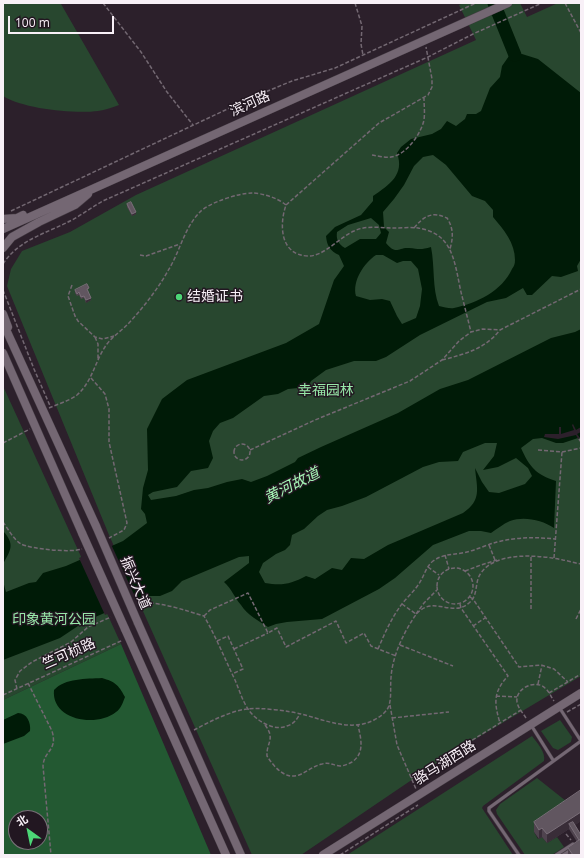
<!DOCTYPE html>
<meta charset="utf-8">
<style>
body{margin:0}
#map{position:relative;width:584px;height:858px;overflow:hidden;background:#2c202b;font-family:"Open Sans","Noto Sans SC",sans-serif}
canvas{display:block}
.frame{position:absolute;inset:0;border:4px solid #f8f0f7;pointer-events:none}
.north{position:absolute;left:8px;top:810px;width:40px;height:40px;box-sizing:border-box;background:#221721;border:1px solid #786e77;border-radius:50%;rotate:327deg;font-size:11px;font-weight:700;line-height:16px;text-align:center;color:#f8f0f7}
.north::after{content:'';display:block;margin:auto;width:14px;height:18px;background:#4cd676;clip-path:polygon(50% 0,100% 100%,50% 72%,0 100%)}
.scale{position:absolute;left:8px;top:16px;width:106px;height:18px;box-sizing:border-box;border:2px solid #f8f0f7;border-top:0;padding-left:5px;font-size:12px;line-height:14px;white-space:nowrap;color:#f8f0f7;-webkit-text-stroke:3px #221721;paint-order:stroke}
</style>
<div id="map">
<canvas width="584" height="858"></canvas>
<div class="frame"></div>
<div class="north">北</div>
<div class="scale">100 m</div>
</div>
<script>
const g = document.querySelector('canvas').getContext('2d');
g.lineJoin = 'round';
function fillPath(path, color) { g.fillStyle = color; g.fill(path, 'evenodd'); }
function trace(path, color, width, dash) { g.strokeStyle = color; g.lineWidth = width; g.lineCap = dash ? 'butt' : 'round'; g.setLineDash(dash || []); g.stroke(path); }
function drawText(font, color, halo, rows, align = 'center') {
  g.font = font + ' "Open Sans","Noto Sans SC",sans-serif'; g.lineWidth = 3; g.setLineDash([]); g.textBaseline = 'middle'; g.strokeStyle = halo; g.fillStyle = color; for (const [text, x, y, turn = 0] of rows) {
    g.save(); g.translate(x, y); g.rotate((+turn || 0) * Math.PI / 180); g.textAlign = isNaN(turn) ? turn : align; if (halo) g.strokeText(text, 0, 0); g.fillText(text, 0, 0); g.restore();
  }
}
const green = new Path2D(`
 M3,3H62L61,4L119,105C113,107 105,110 98,111C74,114 24,109 3,96Z
 M463,3H520L527,17L558,3H581V676L447,756L301,855H252L109,535L7,286L11,269L22,251L70,232L136,195L476,40L459,5Z
 M3,386L121,644L3,700Z
 M560,720L572,737L571,742L558,750L553,748L541,731Z
 M532,736C537,743 546,752 544,761L483,806L482,808L513,855H347Z
 M537,778L571,805L534,832L538,839L542,837L547,843L557,837L564,847L552,855H525L497,814L496,810L500,804Z`);
const forest = new Path2D(`
 M121,644L211,855H3V700ZM16,818H40V842H16Z`);
const water = new Path2D(`
 M522,54L538,59L581,93V259L577,266L578,271L561,277L552,276L532,295H527L523,288L506,298L487,302L420,335L386,357L376,361H354L326,370L311,381L308,387L288,389L278,394L264,396L233,418L220,423L213,431L209,441L213,458L208,468L191,471L177,487L153,492L148,495L151,500L176,496L194,490L208,488L227,482L242,479L251,482L267,476L295,462L298,458L321,447L398,413L440,389L468,380L551,338L575,332L581,329V437L563,443H556L542,438L533,439L521,448C529,466 536,475 556,481L554,528C542,520 524,516 510,521C503,524 497,529 491,533L481,531H469L433,545L395,578L379,589L322,619L287,622L276,624L268,627C259,621 247,615 241,605C234,597 232,589 224,582L249,563V556L239,557L182,581L172,591L160,596H143L84,622L60,638L3,660V581L6,592L29,583L36,582L43,573L66,566L123,541L147,523L145,514L141,509L143,488L148,470L147,429L162,399L187,380L286,343L319,324L334,280L344,266L339,255C330,251 327,246 326,236L335,227L361,215L373,201V196C389,185 405,175 397,153L401,147L411,139L432,134L441,129L447,121L456,126L465,119L467,114H476L481,111L490,88L500,77L502,66L509,56ZM433,155L446,165L472,196L485,201L493,210V217C504,230 515,243 515,260C515,264 514,266 512,269C502,291 477,303 454,308C450,309 444,307 439,306C432,288 435,267 431,247C421,250 419,249 409,248C398,247 397,256 386,243L389,232L384,227L383,212L394,199L404,185L414,166L423,157ZM371,218L379,225L381,233L376,239H360L345,248C338,244 336,239 337,232L348,225ZM376,255H383L397,263L403,261H411L418,269L422,289L420,306L416,318L402,324L397,316L390,301L382,299L370,300L356,296C352,281 364,263 376,255ZM485,443H497L494,456L483,470L498,467L516,458L528,468L532,476L525,484L499,493L489,492L482,482L475,468C477,489 482,500 463,513L388,545L364,559L351,558L342,570L332,568L315,579L306,576C291,584 282,586 265,583L259,572L263,563L276,554L285,550L290,545L292,535L304,529L318,516L327,510L342,506L366,497L423,467L439,462L458,461L463,452Z
 M3,531C15,544 11,550 3,564Z
 M102,678C115,682 118,684 125,697C123,702 121,709 116,712C96,728 51,720 54,690C65,678 86,679 102,678Z
 M18,713C27,713 31,723 30,731L24,736L3,744V720Z`);
const pier = new Path2D(`
 M573,424L576,430L581,427V432L577,434L580,438L578,439L576,435L558,439L544,437L545,434H559V427H561V434L574,430L572,425Z
 M111,544L137,601L105,615L79,558Z`);
const river = new Path2D(`
 M494,3L515,55`);
const path = new Path2D(`
 M103,3L141,52L167,92L193,125
 M355,3L362,26L361,44L363,55
 M565,3L581,33
 M372,155C378,156 385,158 391,157C406,155 421,134 424,120C425,112 424,105 424,98
 M286,205L379,123L428,95L432,87V79L426,47
 M11,211L253,97L292,81L335,68L476,3
 M414,228C424,216 432,211 447,218C454,229 453,238 450,249
 M140,255L146,256L180,244
 M3,264C18,240 47,233 70,221C82,215 93,206 105,200L428,57L473,34L542,3
 M72,285L68,296L75,316L78,321L95,337L103,339L114,336
 M3,290L34,369L51,408
 M95,337L98,344V359
 M442,360C465,354 485,349 500,330
 M91,378L105,394L109,409V442L127,523L124,530L109,538
 M49,408C58,404 69,401 77,395C93,381 95,360 107,344C113,336 121,331 127,325C143,308 158,289 169,269C180,251 184,229 199,213C207,203 239,193 252,193C262,193 278,198 286,205C279,225 280,256 309,256C324,256 340,237 354,231C366,225 381,228 393,228C401,228 410,227 418,228C425,229 434,232 440,237C456,250 457,278 462,296C465,308 468,320 471,332
 M579,439L581,442
 M3,443L30,429
 M234 452a8 8 0 1 1 16 0a8 8 0 1 1-16 0Z
 M250,450L315,420L410,381L442,360L459,341L471,332L483,329L500,330L581,289
 M538,450L562,452L581,448
 M3,522C8,529 14,540 21,544C31,549 71,553 82,549
 M489,545L495,560
 M445,555L449,569
 M531,557V610
 M554,558L562,452
 M428,567L439,575
 M437 586a18 18 0 1 1 36 0a18 18 0 1 1-36 0Z
 M465,571L481,565L497,560
 M470,597L473,599L519,667L541,665L554,669L568,682
 M402,604L416,614
 M460,604L461,608L508,676C493,692 494,703 500,723
 M138,605C151,598 190,612 204,616C216,637 225,659 235,680C239,689 242,700 248,709C255,720 274,732 287,726C294,724 297,719 300,714
 M416,614L424,603L437,590
 M204,616L210,610L248,593L268,633L277,628L286,647L336,621L346,643L364,633L371,646L396,656
 M576,619L581,609
 M473,626L485,618
 M217,641L228,636L243,669L232,674
 M400,645L453,666
 M234,649L268,633
 M378,649C384,635 390,621 399,608C405,599 415,591 420,582C425,574 426,567 433,561C443,554 451,555 462,553C474,551 486,545 497,542C517,537 536,537 555,539
 M28,683L52,731C58,751 44,750 43,766L51,855
 M538,684L542,665
 M17,689L15,680L20,671L32,662L71,642L88,627L111,617
 M549,693L581,674
 M3,695L123,640
 M496,696L517,697
 M390,705L397,745L416,789
 M567,712L581,704
 M392,718L449,712
 M526,718C523,713 518,708 517,702C515,688 536,679 545,688C549,691 551,697 554,701
 M265,725C276,739 266,743 267,756C274,767 285,780 299,775C307,772 313,766 322,764C329,762 333,765 340,766C344,766 348,764 352,762C365,753 361,739 358,725
 M194,730C209,722 230,711 247,709C258,707 290,711 301,714C325,720 351,732 374,720C380,717 385,713 388,708C392,699 390,688 391,678C392,658 402,636 413,619C430,591 451,619 469,603C479,595 474,582 481,573C496,551 540,555 563,560C569,561 575,563 581,564
 M411,778L521,710
 M566,834L571,840
 M340,855L418,805`);
const lane = new Path2D(`
 M559,707L581,741
 M531,725L553,760
 M519,855L489,811V808L581,741
 M556,855L573,844L575,847
 M563,855L571,850`);
const secondary = new Path2D(`
 M3,219L17,218L23,215
 M3,229L508,3
 M3,248L12,237L39,222L75,205L88,194
 M3,314L8,327
 M3,323L96,526
 M3,353L82,533
 M138,623L241,855
 M125,629L226,855
 M323,855L581,693`);
const secondaryBridge = new Path2D(`
 M96,526L138,623
 M82,533L125,629`);
const wall = new Path2D(`
 M127,204L136,214L132,216L127,207Z
 M75,290L89,291H88L91,300L86,303L84,298L81,299L79,295L77,296L75,293Z
 M581,790V821L575,825L581,835V855H568V848L577,842L569,829L547,843L542,837L539,839L534,832V822Z`);
const shadedWall = new Path2D(`
 M136,212V214L132,216V214Z
 M91,298V300L86,303V300Z
 M581,812V821L571,828L569,824V829L547,843V834Z
 M542,828V837L539,839V830Z`);
const building = new Path2D(`
 M131,202L136,212L132,214L127,204Z
 M87,284L89,288L87,289L91,298L86,300L84,296L81,297L79,292L77,294L75,290Z
 M581,790V812L547,834L542,828L539,830L534,822Z
 M573,822L581,835V839L579,840L569,824Z
 M581,839V855H573L568,848Z`);
const markers = [
 [179,297,4,"#4cd676"]
];
const streetNames = [
 ["滨河路",250,104,-24],
 ["振兴大道",135,583,67],
 ["竺可桢路",69,654,-24],
 ["骆马湖西路",445,763,-32]
];
const poiNames = [
 ["结婚证书",187,297]
];
const parkNames = [
 ["幸福园林",326,391],
 ["印象黄河公园",54,620]
];
const waterNames = [
 ["黄河故道",292,486,-27]
];
fillPath(green, '#28472f');
fillPath(forest, '#235932');
fillPath(water, '#001b07');
fillPath(pier, '#2c202b');
trace(river, '#001b07', 13);
trace(lane, '#463d45', 4);
trace(secondary, '#463d45', 9);
trace(path, '#736872', 1.5, [4, 2]);
trace(lane, '#746773', 3);
trace(secondary, '#746773', 8);
trace(secondaryBridge, '#463d45', 9, []);
trace(secondaryBridge, '#746773', 8);
fillPath(wall, '#4f434e');
fillPath(shadedWall, '#392d38');
fillPath(building, '#615660');
trace(building, '#796e78', 1);
for (const [x, y, r, color] of markers) { const dot = new Path2D(); dot.arc(x, y, r, 0, 2 * Math.PI); g.fillStyle = color; g.fill(dot); trace(dot, '#221721', 1.5); }
drawText('14px', '#f8f0f7', '#221721', streetNames);
drawText('14px', '#f8f0f7', '#221721', poiNames, 'left');
drawText('14px', '#97e7a8', '#221721', parkNames);
drawText('italic 15px', '#a5f5b5', '#221721', waterNames);
</script>
